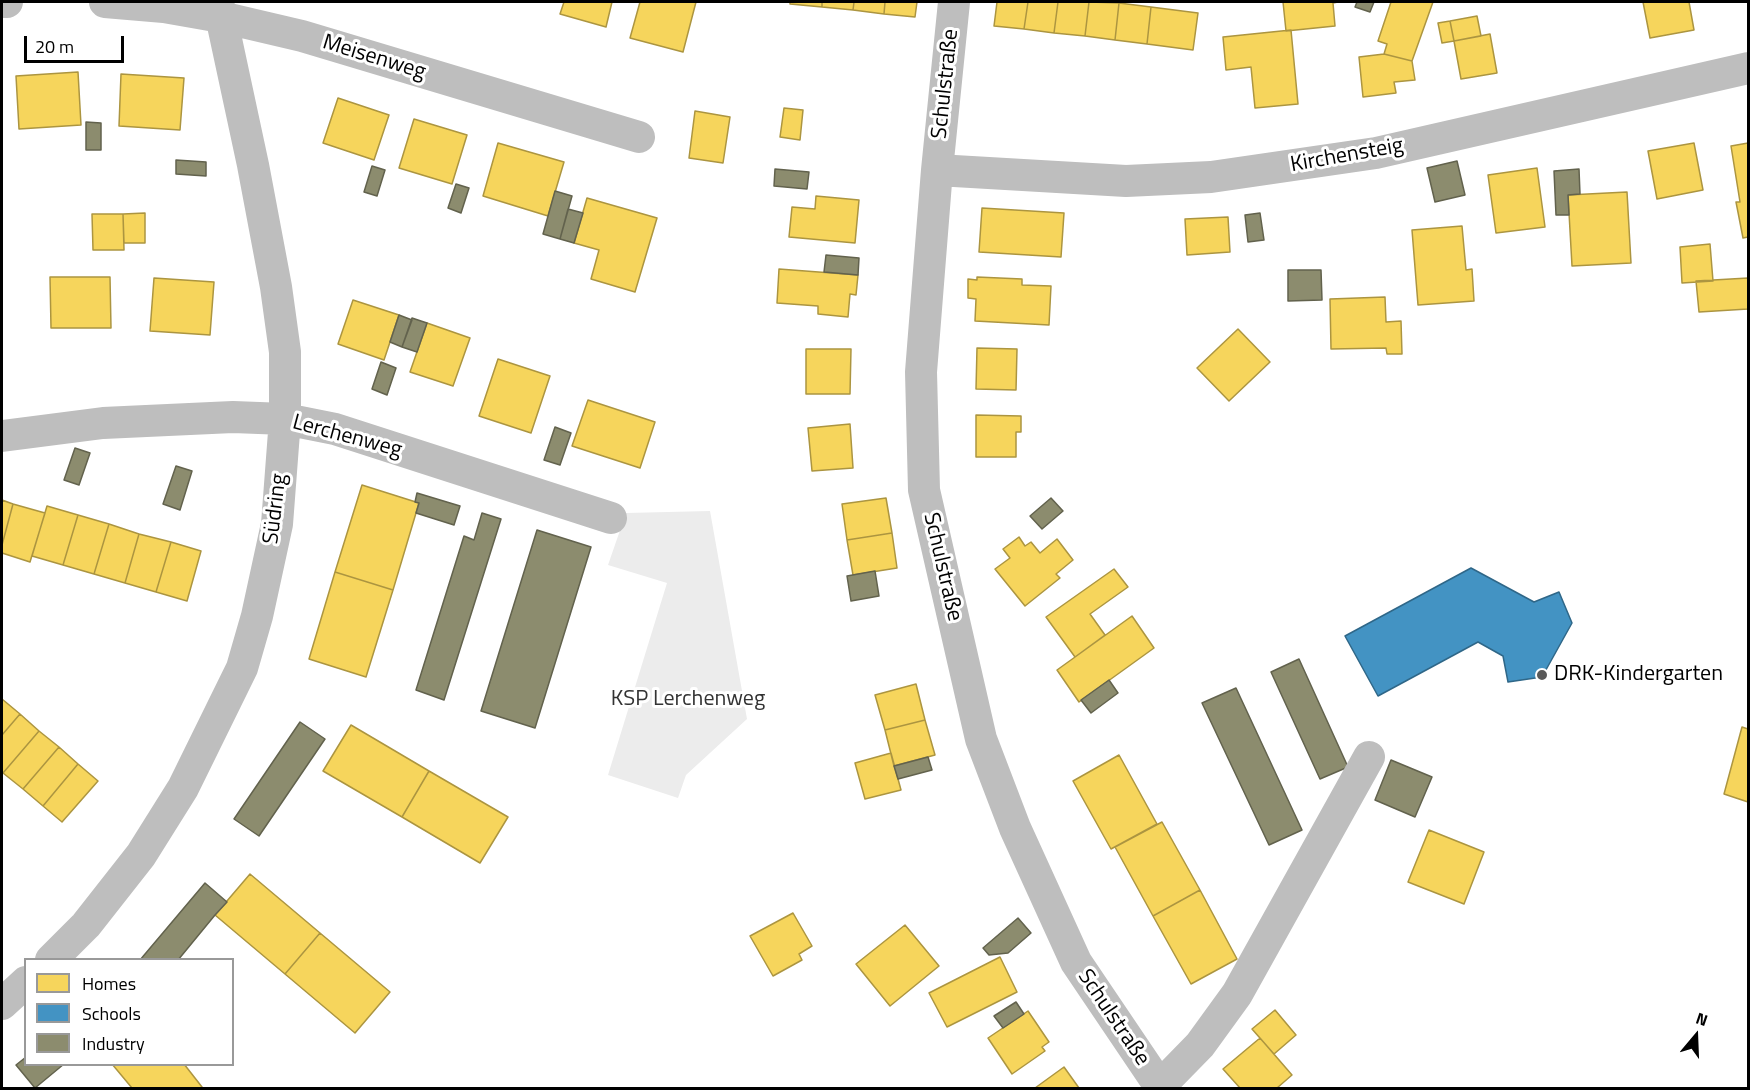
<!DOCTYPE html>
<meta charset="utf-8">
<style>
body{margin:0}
#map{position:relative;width:1750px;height:1090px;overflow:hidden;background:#fff;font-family:"Titillium Web",sans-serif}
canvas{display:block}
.frame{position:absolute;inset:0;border:3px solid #000;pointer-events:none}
.legend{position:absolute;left:24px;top:958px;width:210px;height:108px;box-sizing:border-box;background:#fff;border:2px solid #999;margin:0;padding:8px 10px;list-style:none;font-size:18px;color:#000}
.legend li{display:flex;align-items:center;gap:12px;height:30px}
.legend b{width:30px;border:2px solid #999}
.north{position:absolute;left:1666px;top:1006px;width:60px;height:60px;-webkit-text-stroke:4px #fff;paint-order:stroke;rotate:19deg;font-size:16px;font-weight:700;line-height:24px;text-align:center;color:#000}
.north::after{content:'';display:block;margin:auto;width:21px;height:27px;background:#000;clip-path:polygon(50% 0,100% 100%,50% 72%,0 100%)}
.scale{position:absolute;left:24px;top:36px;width:100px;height:27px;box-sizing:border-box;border:3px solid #000;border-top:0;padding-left:8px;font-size:18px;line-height:21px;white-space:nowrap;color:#000;-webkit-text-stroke:4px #fff;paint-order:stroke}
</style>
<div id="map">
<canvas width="1750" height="1090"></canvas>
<div class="frame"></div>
<ul class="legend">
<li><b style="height:16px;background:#f6d55c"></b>Homes</li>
<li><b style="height:16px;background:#4393c3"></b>Schools</li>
<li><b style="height:16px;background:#8c8c6e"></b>Industry</li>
</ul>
<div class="north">N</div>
<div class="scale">20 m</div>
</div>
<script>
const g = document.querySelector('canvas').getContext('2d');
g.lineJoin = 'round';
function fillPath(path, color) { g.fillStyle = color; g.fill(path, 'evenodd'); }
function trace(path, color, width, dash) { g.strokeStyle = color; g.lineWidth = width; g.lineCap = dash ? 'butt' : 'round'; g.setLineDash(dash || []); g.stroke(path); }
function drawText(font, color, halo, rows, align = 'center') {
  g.font = font + ' "Titillium Web",sans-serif'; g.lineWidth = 6; g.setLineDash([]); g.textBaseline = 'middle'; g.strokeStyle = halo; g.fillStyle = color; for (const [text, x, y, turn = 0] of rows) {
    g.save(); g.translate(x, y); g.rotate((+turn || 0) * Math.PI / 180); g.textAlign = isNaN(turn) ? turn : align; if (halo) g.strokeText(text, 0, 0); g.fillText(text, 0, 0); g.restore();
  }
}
const green = new Path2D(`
 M710,511L747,719L686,775L678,798L608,775L667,583L608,565L626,513Z`);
const homes = new Path2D(`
 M564,2H612L606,27L560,14Z
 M640,2H696L683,52L630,38Z
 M790,2H822V7L790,4Z
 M822,2H854L853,10L822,7Z
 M854,2H885L884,14L853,10Z
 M885,2H917L915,17L884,14Z
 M997,2H1028L1024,29L994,26Z
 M1028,2H1058L1054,33L1024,29Z
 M1058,2H1089L1085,36L1054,33Z
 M1089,2L1119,3L1115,40L1085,36Z
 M1283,2H1338L1333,3L1335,26L1286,31Z
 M1391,2H1433L1412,61L1384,54L1387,44L1378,41Z
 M1643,2H1689L1694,30L1650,38Z
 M1119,3L1151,7L1147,44L1115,40Z
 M1151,7L1198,13L1193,50L1147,44Z
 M1477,16L1481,36L1454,41L1450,21Z
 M1450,21L1454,41L1442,43L1438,23Z
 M1291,30L1298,104L1255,108L1251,67L1226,70L1223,37Z
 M1490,34L1497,73L1461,79L1454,41Z
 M1384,54L1412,61L1415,80L1394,82L1396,93L1363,97L1359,57Z
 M78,72L81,125L19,129L16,76Z
 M121,74L184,78L180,130L119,126Z
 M338,98L389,115L374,160L323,143Z
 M784,108L803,110L800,140L780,137Z
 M695,111L730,117L723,163L689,158Z
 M414,119L467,135L452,184L399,168Z
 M498,143L564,162L548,216L483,196Z
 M1694,143L1703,190L1657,199L1648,151Z
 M1748,143V237L1743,238L1736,202H1740L1731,146Z
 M1537,168L1545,227L1496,233L1488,175Z
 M1627,192L1631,263L1572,266L1568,195Z
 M816,196L859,200L855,243L789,237L792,207L815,209Z
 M587,198L657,218L635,292L591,279L599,250L574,243Z
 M982,208L1064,213L1061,257L979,252Z
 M145,213V243H124L123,214Z
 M92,214H123L124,250H93Z
 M1228,217L1230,252L1187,255L1185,219Z
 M1462,226L1466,270L1472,269L1474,301L1418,305L1412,230Z
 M1710,244L1713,281L1682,283L1680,247Z
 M779,269L858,275L856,295L850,294L848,317L818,314V306L777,303Z
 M50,277H110L111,328H51Z
 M977,277L1022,279V285L1051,286L1049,325L975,321L976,299L968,298V279L977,280Z
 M154,278L214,282L210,335L150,331Z
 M1748,278V309L1699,312L1696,281Z
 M1385,297L1386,322L1401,321L1402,354H1387L1386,348L1331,349L1330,299Z
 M353,300L399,315L384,360L338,344Z
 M427,323L470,338L453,386L410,372Z
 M1238,329L1270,362L1229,401L1197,368Z
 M977,348L1017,349L1016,390L976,389Z
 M806,349H851L850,394H806Z
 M498,359L550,376L531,433L479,416Z
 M588,400L655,422L640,468L572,446Z
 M976,415L1021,416V432H1016V457H976Z
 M850,424L853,468L812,471L808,428Z
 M362,485L419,503L393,590L335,572Z
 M886,498L892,533L847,540L842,504Z
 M2,500L13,504L2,545Z
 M13,504L45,513L30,562L2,553V545Z
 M47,506L78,515L63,565L32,556Z
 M78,515L109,524L94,574L63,565Z
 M109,524L139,534L125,583L94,574Z
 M892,533L897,568L853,575L847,540Z
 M139,534L171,542L156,592L125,583Z
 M1019,537L1025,546L1031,542L1040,553L1057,539L1073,560L1056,574L1060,578L1025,606L995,569L1010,558L1003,549Z
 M171,542L201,551L187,601L156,592Z
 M1114,569L1128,587L1090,614L1105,635L1075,657L1046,617Z
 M335,572L393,590L366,677L309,659Z
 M1132,616L1154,648L1079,702L1057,670Z
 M916,684L925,720L885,730L875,695Z
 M2,699L20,714L2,735Z
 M20,714L39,731L3,773L2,771V735Z
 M925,720L935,755L894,766L885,730Z
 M351,725L429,771L402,817L323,771Z
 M1742,727L1748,729V802L1724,794Z
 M39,731L59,747L23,789L3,773Z
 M59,747L78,764L43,806L23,789Z
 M891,753L901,790L865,799L855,763Z
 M1119,755L1157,824L1111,849L1073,781Z
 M78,764L98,781L62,822L43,806Z
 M429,771L508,817L480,863L402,817Z
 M1162,822L1200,890L1153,916L1115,847Z
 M1429,830L1484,852L1464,904L1408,882Z
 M250,874L320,933L285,974L215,915Z
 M1200,890L1237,959L1191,984L1153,916Z
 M793,913L812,946L799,954L802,960L773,976L750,936Z
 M905,925L939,966L890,1006L856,964Z
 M320,933L390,992L355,1033L285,974Z
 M1000,957L1017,992L947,1027L929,993Z
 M1275,1010L1296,1035L1274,1054L1252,1029Z
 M1028,1011L1049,1042L1042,1047L1045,1051L1012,1074L988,1038Z
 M1260,1038L1292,1075L1277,1088H1240L1223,1069Z
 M112,1064H184L202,1087L200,1088H132Z
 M1064,1067L1079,1088H1035Z`);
const schools = new Path2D(`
 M1471,568L1534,602L1559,592L1572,623L1542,677L1508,682L1503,656L1478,642L1378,696L1345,636Z`);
const industry = new Path2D(`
 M1357,2H1374L1370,12L1355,7Z
 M86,122L101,123V150H86Z
 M176,160L206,162V176L176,174Z
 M1457,161L1465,195L1435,202L1427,168Z
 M372,166L385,170L377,196L364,192Z
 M775,169L809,172L807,189L774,186Z
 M1579,169L1580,194L1568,195L1569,215H1556L1554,171Z
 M456,184L469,188L461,213L448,208Z
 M555,191L572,196L560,239L543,234Z
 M568,209L583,213L574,243L560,239Z
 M1260,213L1264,240L1248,242L1245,215Z
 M826,255L859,258L858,275L824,272Z
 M1288,270H1321L1322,300L1288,301Z
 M399,315L412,320L402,347L390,342Z
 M412,318L427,323L417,352L402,347Z
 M381,362L396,368L387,395L372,389Z
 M555,427L571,433L560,465L544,460Z
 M75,448L90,453L79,485L64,480Z
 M176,466L192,471L180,510L163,504Z
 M417,493L460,506L454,525L416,513L419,503L415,502Z
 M1051,498L1063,511L1042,529L1030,516Z
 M482,513L501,519L444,700L416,690L464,536L474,540Z
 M537,530L591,547L535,728L481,711Z
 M875,571L879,596L851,601L847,576Z
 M1299,659L1348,767L1320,779L1271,672Z
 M1109,680L1118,693L1091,713L1081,700Z
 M1236,688L1302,830L1269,845L1202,703Z
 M300,722L325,739L259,836L234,819Z
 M928,757L932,770L898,779L894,766Z
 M1391,760L1432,777L1415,817L1375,800Z
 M205,883L227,902L215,915L178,960H140Z
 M1018,918L1031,933L1008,953L989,955L983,948Z
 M1016,1002L1024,1014L1003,1028L994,1016Z
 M26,1057V1064H64L35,1088L16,1065Z`);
const minor = new Path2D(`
 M2,2H7
 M105,2L164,7L221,17L302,36L639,137
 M954,2L937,170L921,372L924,490L981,739L1015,828L1076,962L1161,1088
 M937,170L1126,181L1211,177L1376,153L1748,68
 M2,436L103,423L233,417L285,419L335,429L611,518
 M51,960L86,925L141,855L183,788L242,668L257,616L277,524L285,419V352L276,287L253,165L218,2
 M2,1004L26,982
 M1159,1087L1200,1045L1237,994L1369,757`);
const markers = [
 [1542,675,6,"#595959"]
];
const streetNames = [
 ["Meisenweg",374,58,17],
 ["Schulstraße",946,84,-84],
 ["Kirchensteig",1347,156,-10],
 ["Lerchenweg",347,437,15],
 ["Südring",276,509,-83],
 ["Schulstraße",942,567,77],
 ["Schulstraße",1113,1018,56]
];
const poiNames = [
 ["DRK-Kindergarten",1554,675]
];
const parkNames = [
 ["KSP Lerchenweg",688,700]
];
fillPath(green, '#ececec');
fillPath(homes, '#f6d55c');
trace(homes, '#ac9540', 1.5);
fillPath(schools, '#4393c3');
trace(schools, '#2f6788', 1.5);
fillPath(industry, '#8c8c6e');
trace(industry, '#62624d', 1.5);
trace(minor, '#bebebe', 32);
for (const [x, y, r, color] of markers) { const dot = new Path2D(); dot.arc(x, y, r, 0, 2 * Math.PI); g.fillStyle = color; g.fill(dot); trace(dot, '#fff', 2); }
drawText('22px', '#000', '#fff', streetNames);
drawText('22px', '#000', '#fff', poiNames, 'left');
drawText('22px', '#333', '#fff', parkNames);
</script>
